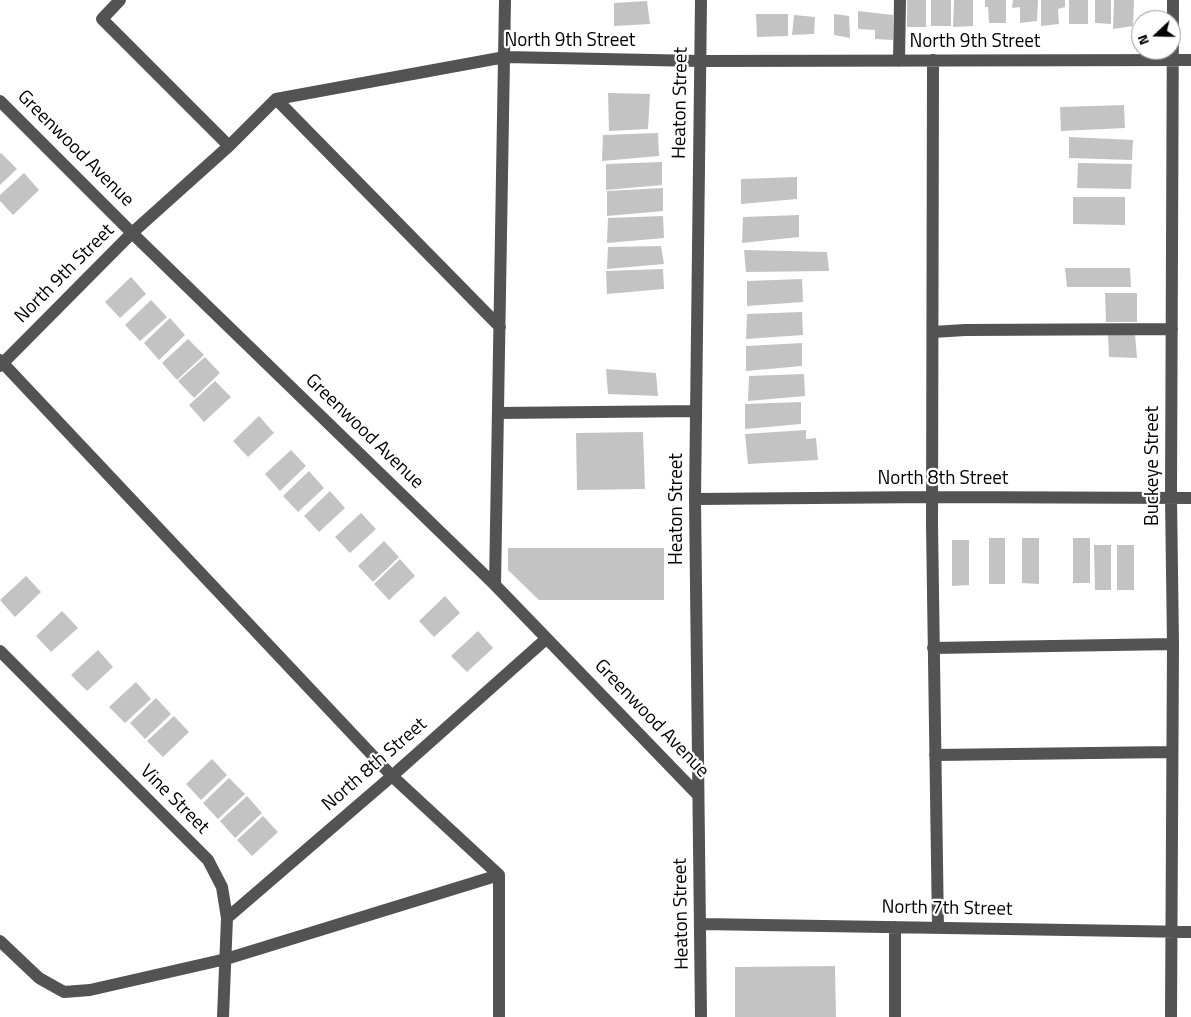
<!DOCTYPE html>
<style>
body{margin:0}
#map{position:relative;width:1191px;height:1017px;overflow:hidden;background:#fff;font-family:"Titillium Web",sans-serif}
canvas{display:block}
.north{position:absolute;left:1131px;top:10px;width:50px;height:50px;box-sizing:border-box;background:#fff;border:1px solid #999;border-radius:50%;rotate:249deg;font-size:14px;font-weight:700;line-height:20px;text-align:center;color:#000}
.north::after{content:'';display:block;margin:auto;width:18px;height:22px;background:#000;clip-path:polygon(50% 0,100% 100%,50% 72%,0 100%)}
</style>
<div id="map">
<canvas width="1191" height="1017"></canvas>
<div class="north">N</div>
</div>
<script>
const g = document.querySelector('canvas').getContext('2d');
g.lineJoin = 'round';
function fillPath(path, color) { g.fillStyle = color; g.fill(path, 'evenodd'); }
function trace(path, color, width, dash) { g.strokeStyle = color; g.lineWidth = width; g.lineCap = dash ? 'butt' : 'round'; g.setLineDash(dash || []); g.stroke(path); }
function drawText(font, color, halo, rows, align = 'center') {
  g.font = font + ' "Titillium Web",sans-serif'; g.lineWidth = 4.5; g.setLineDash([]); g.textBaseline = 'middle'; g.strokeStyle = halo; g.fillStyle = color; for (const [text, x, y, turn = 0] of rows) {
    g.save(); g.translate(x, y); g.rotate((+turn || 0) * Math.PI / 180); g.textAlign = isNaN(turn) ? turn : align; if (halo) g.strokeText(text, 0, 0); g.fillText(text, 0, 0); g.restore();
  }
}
const building = new Path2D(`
 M907,0H926V27H907Z
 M931,0H951V26H931Z
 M954,0H973V26L953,27Z
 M985,0H1006V23H989L988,7H985Z
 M1013,0H1038L1037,21L1020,23V7L1012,8Z
 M1041,0H1065V7L1058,9L1059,24L1041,26Z
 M1069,0H1088V24H1069Z
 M1095,0H1111V24L1095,23Z
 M1114,0H1134L1133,26L1113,29Z
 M647,1L650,24L614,26V3Z
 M858,11L893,15V40L875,39V30L858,29Z
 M756,14H788V36L757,37Z
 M834,14L849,16L850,38L834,35Z
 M794,15L815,17L814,34L792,35Z
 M608,93L650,94L648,129L609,131Z
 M1124,105L1125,128L1061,131L1060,107Z
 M658,133L659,156L602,161L603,135Z
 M1069,137L1133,140L1132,160L1069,158Z
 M1,153L17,169L0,185V154Z
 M662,162V185L606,190V164Z
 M1078,163L1132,164L1131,189L1077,188Z
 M24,173L39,190L13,215L0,201V195Z
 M797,177V199L741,204V179Z
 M663,188V211L607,216V191Z
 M1073,197H1125V225L1073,224Z
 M799,215V237L742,243L743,217Z
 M663,216L664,238L607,243L608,218Z
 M661,246L664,264L607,269L608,247Z
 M744,250L827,252L829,271L746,272Z
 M1065,268H1130L1131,287H1067Z
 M663,269L664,289L607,294L606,271Z
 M131,277L146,294L120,318L105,302Z
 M802,279L803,302L747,306V281Z
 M1105,293H1137V322H1106Z
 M151,300L167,317L140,341L125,325Z
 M802,312L803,335L746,339L747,314Z
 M170,318L185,335L159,360L144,343Z
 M1108,334H1135L1137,358L1109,357Z
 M188,339L204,355L177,380L162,363Z
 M802,343V366L746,371V346Z
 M205,357L220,373L194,398L178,381Z
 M606,369L656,373L658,396L608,394Z
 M804,374L805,396L748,401L749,376Z
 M215,381L231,397L204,422L189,405Z
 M801,402V424L745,429V404Z
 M259,416L274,433L248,457L233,441Z
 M806,430V439L816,438L818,460L748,464L745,434Z
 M643,432L645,489L577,490L576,433Z
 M291,450L306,466L280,491L265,474Z
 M309,471L324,488L298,512L283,496Z
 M330,491L345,508L319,532L304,516Z
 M361,513L376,529L350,553L335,537Z
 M989,538H1005V584H989Z
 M1022,538H1039V584L1022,583Z
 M1073,538H1090V583H1073Z
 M952,540H969V585L952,586Z
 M384,541L399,557L373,582L358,566Z
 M1094,545H1111V590H1095Z
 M1117,545H1134V590H1117Z
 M508,548H664V600H539L508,570Z
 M400,559L415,576L389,600L374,584Z
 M26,576L41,592L15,617L0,600Z
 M445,596L460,613L434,637L419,621Z
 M62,611L78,628L51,652L36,636Z
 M478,631L493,648L467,672L451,656Z
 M98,650L113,667L87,691L71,675Z
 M136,682L151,699L125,723L109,707Z
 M156,698L171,714L145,739L130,723Z
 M174,716L189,732L163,757L147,741Z
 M212,759L227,775L201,800L186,784Z
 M229,778L245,794L218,819L203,803Z
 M247,796L262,813L235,838L220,821Z
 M263,816L278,832L252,856L237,840Z
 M835,966L836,1017H735V967Z`);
const minor = new Path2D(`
 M120,0L102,19L229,146
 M701,0L695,499L701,1017
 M933,60L932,525L938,928
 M899,61L900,0
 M276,99L500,327
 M0,101L132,233L495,585L698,795
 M933,332L965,330L1172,329
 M0,360L392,776L499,875V1017
 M0,366L132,233L229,146L276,99L505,57L700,61L1191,60
 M498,413L696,411
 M695,499L932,497L1191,498
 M495,585L505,0
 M933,648L1173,644
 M0,651L208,860L222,887L227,918L223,1017
 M935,755L1172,752
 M227,918L392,776L546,639
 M701,924L1191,932
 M895,927V1017
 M0,941L39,978L64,992L90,990L226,959L499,875
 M1171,1017L1173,644L1171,498L1173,0`);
const streetNames = [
 ["North 9th Street",570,41],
 ["North 9th Street",975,42],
 ["Heaton Street",681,103,-89],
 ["Greenwood Avenue",75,149,45],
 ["North 9th Street",65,274,-45],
 ["Greenwood Avenue",364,432,44],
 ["Buckeye Street",1153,466,-90],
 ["North 8th Street",943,479],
 ["Heaton Street",677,509,-90],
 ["Greenwood Avenue",651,719,46],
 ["North 8th Street",375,765,-41],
 ["Vine Street",174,800,45],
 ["North 7th Street",947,909,1],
 ["Heaton Street",682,914,-91]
];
fillPath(building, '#c3c3c3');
trace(minor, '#535353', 12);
drawText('19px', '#000', '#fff', streetNames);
</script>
